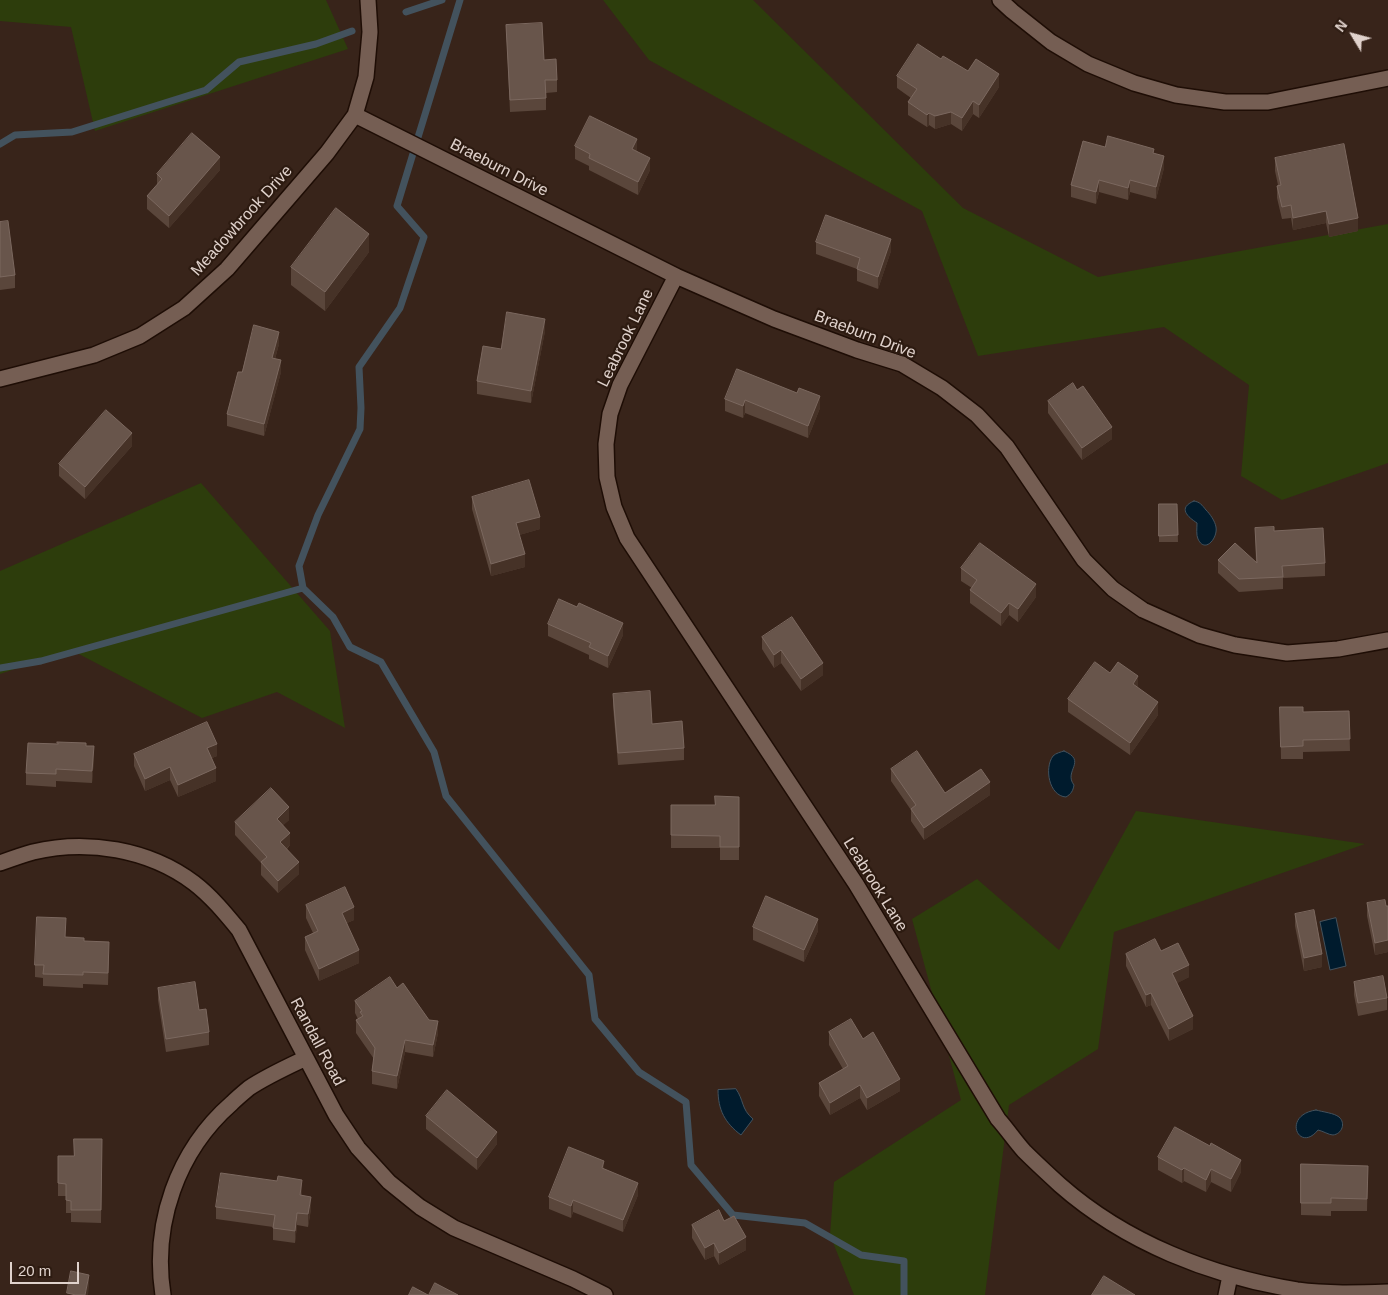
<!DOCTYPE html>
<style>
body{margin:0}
#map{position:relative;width:1388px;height:1295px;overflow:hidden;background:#38241a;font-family:Arial,sans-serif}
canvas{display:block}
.north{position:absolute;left:1328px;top:10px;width:50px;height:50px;-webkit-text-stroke:4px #2d1b11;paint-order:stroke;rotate:307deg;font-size:14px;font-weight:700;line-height:20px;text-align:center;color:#e0d2cc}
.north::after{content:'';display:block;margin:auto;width:18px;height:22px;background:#e0d2cc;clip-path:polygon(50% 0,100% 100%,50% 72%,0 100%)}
.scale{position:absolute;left:10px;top:1262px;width:69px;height:22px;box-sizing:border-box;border:2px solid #e0d2cc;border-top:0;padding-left:6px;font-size:15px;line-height:18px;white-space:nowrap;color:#e0d2cc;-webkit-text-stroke:4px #2d1b11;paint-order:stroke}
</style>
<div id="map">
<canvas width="1388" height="1295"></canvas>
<div class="north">N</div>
<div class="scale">20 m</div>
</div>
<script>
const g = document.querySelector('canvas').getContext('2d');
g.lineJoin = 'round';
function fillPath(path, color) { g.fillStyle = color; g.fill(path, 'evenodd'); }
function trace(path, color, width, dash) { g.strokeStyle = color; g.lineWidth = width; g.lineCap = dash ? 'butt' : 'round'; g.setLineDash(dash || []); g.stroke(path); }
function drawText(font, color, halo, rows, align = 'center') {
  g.font = font + ' Arial,sans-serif'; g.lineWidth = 4.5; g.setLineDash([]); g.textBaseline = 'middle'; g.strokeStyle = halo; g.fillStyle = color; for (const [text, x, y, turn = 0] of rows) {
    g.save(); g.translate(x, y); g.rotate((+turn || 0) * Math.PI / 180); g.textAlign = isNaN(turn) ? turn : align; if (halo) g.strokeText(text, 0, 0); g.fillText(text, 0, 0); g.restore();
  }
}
const green = new Path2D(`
 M0,0H326L348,49L95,131L71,27L0,21Z
 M603,0H753L963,208L1098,277L1388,224V463L1282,500L1241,476L1249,385L1164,327L978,356L922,211L649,60Z
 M201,483L330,631L345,728L277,692L202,718L71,650L0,674V571Z
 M1136,811L1365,844L1114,932L1098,1049L1009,1105L985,1295H854L830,1235L834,1182L961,1100L912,919L977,879L1059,950Z`);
const water = new Path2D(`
 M1194,501C1200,502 1202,505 1206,510C1210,514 1215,521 1216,527C1218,538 1205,554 1198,539C1196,535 1197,528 1197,523C1188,517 1177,508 1194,501Z
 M1064,751C1088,761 1063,771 1074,785C1073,791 1071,794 1066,797C1049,796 1044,768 1053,756C1056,753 1061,752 1064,751Z
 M1336,918L1346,966L1330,970L1320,922Z
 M736,1089C744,1100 741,1109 753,1119L741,1135C725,1123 718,1110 718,1090Z
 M1316,1110C1323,1112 1334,1113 1339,1117C1346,1123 1342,1134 1333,1135C1329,1135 1323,1131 1318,1130C1299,1154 1281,1115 1316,1110Z`);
const stream = new Path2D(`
 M460,0L397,206L424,237L400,308L359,367L361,408L360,429L318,515L299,566L303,588L333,617L350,647L381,662L434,752L446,796L589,975L595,1019L639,1072L686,1102L691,1165L733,1215L805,1223L861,1255L904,1261V1295
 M406,12L442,0
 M0,144L15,135L72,132L206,90L239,62L316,44L352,31
 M0,668L41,661L303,588`);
const minor = new Path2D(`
 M1000,0L1012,11L1051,42L1088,64L1134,83L1176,95L1225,102H1268L1388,78
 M355,115L676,276L774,319L857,350L902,364L942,388L977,415L1007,447L1084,560L1113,589L1143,610L1199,635L1235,645L1287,653L1338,649L1388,640
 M676,276L620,385L610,414L606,444L607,477L614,507L627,538L856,884L998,1119C1007,1129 1015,1141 1024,1151C1036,1163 1048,1174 1060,1185C1126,1243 1211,1276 1297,1290C1327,1294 1358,1293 1388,1292
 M0,379L94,355L140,336L184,308L227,269L327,153L355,115L366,77L370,32L368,0
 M0,863C11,859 22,855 33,852C87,839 149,849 194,883C211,896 225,913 239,930L336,1115L358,1148L389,1182L420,1207L454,1228L573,1279L605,1295
 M163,1295C152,1224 177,1151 232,1103C237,1098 243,1093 249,1088C267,1076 287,1067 306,1058
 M1226,1295L1230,1276`);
const wall = new Path2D(`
 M506,25L544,60L557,80V92L546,93V110L510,112Z
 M941,59L968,71L999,87L979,118L973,114L962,131L951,124L935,129L929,125L927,127L908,115V102L911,98L897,88V76Z
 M575,146L637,151L650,170L638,195L589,170V166L575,159Z
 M1105,147L1154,153L1164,168L1156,199L1130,192L1128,200L1099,192L1096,204L1071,197V185Z
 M1275,158L1358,231L1329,237L1326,223L1293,230L1291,218L1282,219L1277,198V186L1278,185L1275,171Z
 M220,170L169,228L147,209V196L157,186V174Z
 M0,222L15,275V288L0,290Z
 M816,242L891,251L878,289L857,281V269L816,254Z
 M369,252L325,311L291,285V267Z
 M545,331L531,403L477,394V381L501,349Z
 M279,344L275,359L281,372L264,436L227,426V414L242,372Z
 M797,393L820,408L808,438L745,413L743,418L725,411V399Z
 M1048,401L1112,439L1082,460L1048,413Z
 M132,446L85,499L59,476V464Z
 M472,497L540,529L519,535L525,567L491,576L472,509Z
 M1159,504H1177L1178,542H1159Z
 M1255,528L1274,531L1325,563V576L1283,578V589L1239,592L1218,573V560L1256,563Z
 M961,568L1036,597L1018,622L1009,615L1001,626L970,603V590L972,588L961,581Z
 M548,624L623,635L608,668L589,659V655L548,636Z
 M762,637L823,675L801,691L781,663L774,668L762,649Z
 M1110,673L1138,688L1158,715L1130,755L1068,712V699Z
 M613,694L684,748V760L618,765L613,706Z
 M1280,707L1303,712L1349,711L1350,751L1303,752V759H1281Z
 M86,746L94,758L92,783L56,781V787L26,785V773Z
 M134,754L217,756L212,758L216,781L178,797L170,780L145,791L134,766Z
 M891,769L945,793L990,795L924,840L911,821V810L891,781Z
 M739,797V860H720V848H671V805H715Z
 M289,820L283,825L290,845L287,849L299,874L278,893L261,875V863L235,835V822Z
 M1367,903L1388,906V952L1375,955L1367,916Z
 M306,905L354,920L347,923L359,963L319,981L305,950V937L313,933L306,918Z
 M1295,914L1322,967L1304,971L1295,926Z
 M753,927L818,931L804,962L753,940Z
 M66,937L84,941L109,955L108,985L83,984V988L43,986V978L35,977V965Z
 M1161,951L1189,977L1177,983L1193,1029L1169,1041L1151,1005L1146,1007L1126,966V954Z
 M1354,982L1387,998V1010L1358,1016L1354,995Z
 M158,988L199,1010L209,1032V1045L166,1052L158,1000Z
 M397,988L438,1033L433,1057L405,1052L397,1089L372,1084V1071L374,1059L356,1033V1020L358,1019L355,1013V1001Z
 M829,1032L863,1039L900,1091L867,1110L860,1098L830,1115L819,1096V1083L843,1069L829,1045Z
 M426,1116L497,1144L477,1170L426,1129Z
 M102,1139L101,1223L71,1222V1213H66V1196H58V1156H74Z
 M1210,1146L1241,1172L1231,1192L1211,1182L1206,1192L1184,1181L1182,1183L1158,1170V1157Z
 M1301,1164L1368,1166L1367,1211H1331V1216L1301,1215Z
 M604,1169L638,1195L623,1232L573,1212L571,1218L549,1209V1197Z
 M302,1192V1195L311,1209L308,1227L297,1225L295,1243L273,1240V1227L216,1219V1207Z
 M724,1221L746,1250L719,1265L714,1256L705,1260L692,1238V1225Z`);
const shadedWall = new Path2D(`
 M999,74V87L979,118V105Z
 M973,101V114L962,131V118Z
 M951,112V124L935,129V116Z
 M929,113V125L927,127V115Z
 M637,139V152L632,149Z
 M1164,156V168L1156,199V187Z
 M220,157V170L169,228V216Z
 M650,158V170L638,195V182Z
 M1099,180V192L1096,204V192Z
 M1130,180V192L1128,200V188Z
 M1326,211V223L1293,230V218Z
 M1358,218V231L1329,237V224Z
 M369,234V252L325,311V292Z
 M891,239V251L878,289V277Z
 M545,319V331L531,403V391Z
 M279,332V344L272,370V358Z
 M281,360V372L264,436V424Z
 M820,396V408L808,438V426Z
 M745,400V413L743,418V406Z
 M1112,427V439L1082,460V448Z
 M132,433V446L85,499V487Z
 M540,517V529L516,536V523Z
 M525,554V567L491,576V564Z
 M1036,584V597L1018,622V609Z
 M1009,603V615L1001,626V613Z
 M623,623V635L608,668V656Z
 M781,650V663L774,668V655Z
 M823,663V675L801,691V679Z
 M1138,676V689L1133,684Z
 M1158,702V715L1130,755V743Z
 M217,744V756L207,760V748Z
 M94,746V758L92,783V771Z
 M170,767V780L145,791V779Z
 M216,768V781L178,797V785Z
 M990,782V795L924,840V828Z
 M289,807V820L277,831V819Z
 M290,833V845L280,854V842Z
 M299,862V874L278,893V881Z
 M354,907V920L342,925V913Z
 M818,919V931L804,962V950Z
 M1388,940V952L1375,955V943Z
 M359,950V963L319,981V969Z
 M1322,954V967L1304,971V958Z
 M1189,965V977L1172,986V973Z
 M1151,993V1005L1146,1007V995Z
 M1193,1016V1029L1169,1041V1029Z
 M438,1021V1033L433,1057V1045Z
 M405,1040V1052L397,1089V1076Z
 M900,1079V1091L867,1110V1098Z
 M860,1085V1098L830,1115V1103Z
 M497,1132V1144L477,1170V1158Z
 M1241,1160V1172L1231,1192V1179Z
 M604,1161V1173L602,1168Z
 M1184,1168V1181L1182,1183V1170Z
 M1211,1169V1182L1206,1192V1180Z
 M302,1180V1192L300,1208V1195Z
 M638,1183V1195L623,1232V1220Z
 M311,1197V1209L308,1227V1214Z
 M573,1200V1212L571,1218V1206Z
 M297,1213V1225L295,1243V1231Z
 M746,1237V1250L719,1265V1253Z
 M714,1243V1256L705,1260V1248Z
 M89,1275V1287L88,1295H85Z`);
const building = new Path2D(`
 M542,23L544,60L556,59L557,80H545L546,98L510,100L506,25Z
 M918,44L941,59L943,56L968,71L976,59L999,74L979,105L973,101L962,118L951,112L935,116L929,113L927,115L908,102L917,89L897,76Z
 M590,116L637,139L632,149L650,158L638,182L589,158L590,154L575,146Z
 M192,133L220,157L169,216L147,196L162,179L157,174Z
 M1108,136L1154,149L1153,153L1164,156L1156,187L1130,180L1128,188L1099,180L1096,192L1071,185L1083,141L1105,147Z
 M1344,144L1358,218L1329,224L1326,211L1293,218L1291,205L1282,207L1277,186L1281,185L1275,158Z
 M336,208L369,234L325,292L291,267Z
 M826,215L891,239L878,277L857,269L860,258L816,242Z
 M8,221L15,275L0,277V222Z
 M507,312L545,319L531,391L477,381L483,346L501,349Z
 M254,325L279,332L272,358L281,360L264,424L227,414L238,372H242Z
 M737,369L797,393L799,388L820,396L808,426L745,400L743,406L725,399Z
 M1073,383L1077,390L1083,386L1112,427L1082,448L1048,401Z
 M106,410L132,433L85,487L59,464Z
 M529,480L540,517L516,523L525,554L491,564L472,497Z
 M1159,504H1177L1178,535L1159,536Z
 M1274,527V531L1323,528L1325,563L1282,566L1283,577L1239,579L1218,560L1235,543L1257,563L1255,528Z
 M980,543L1036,584L1018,609L1009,603L1001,613L970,590L977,580L961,568Z
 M559,599L577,607L579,603L623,623L608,656L589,647L591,643L548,624Z
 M792,617L823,663L801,679L781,650L774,655L762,637Z
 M1095,662L1110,673L1118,662L1138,676L1133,684L1158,702L1130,743L1068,699Z
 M650,691L652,724L682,721L684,748L618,753L613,694Z
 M1280,707H1303V712L1349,711L1350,739L1303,740V746L1281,747Z
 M207,722L217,744L207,748L216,768L178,785L170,767L145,779L134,754Z
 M57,742L86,743V746H94L92,771L56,769V774L26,773L28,743L58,744Z
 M917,751L945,793L981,769L990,782L924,828L911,809L916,805L891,769Z
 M271,788L289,807L277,819L290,833L280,842L299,862L278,881L261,862L267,857L235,822Z
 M715,796L739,797V847H720V836L671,835V805H715Z
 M345,887L354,907L342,913L359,950L319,969L305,937L318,931L306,905Z
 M766,896L818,919L804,950L753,927Z
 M1385,900L1386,906H1388V940L1375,943L1367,903Z
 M1314,910L1322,954L1304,958L1295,914Z
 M37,917L66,918L65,937L84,938V941L109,942L108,973L83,972V975L43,974L44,965H35Z
 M1155,939L1161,951L1178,943L1189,965L1172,973L1193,1016L1169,1029L1151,993L1146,995L1126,954Z
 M1383,976L1387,998L1358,1003L1354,982Z
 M390,977L397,988L403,983L429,1020L438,1021L433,1045L405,1040L397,1076L372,1071L375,1048L356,1020L363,1016L360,1012L362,1011L355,1001Z
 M195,982L199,1010L206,1009L209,1032L166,1039L158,988Z
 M851,1019L863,1039L873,1032L900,1079L867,1098L860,1085L830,1103L819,1083L848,1066L829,1032Z
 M447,1090L497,1132L477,1158L426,1116Z
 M1175,1127L1210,1146L1211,1143L1241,1160L1231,1179L1211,1169L1206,1180L1184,1168L1182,1170L1158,1157Z
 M74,1139H102L101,1210H71V1201L66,1200V1184L58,1183V1156H74Z
 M569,1147L604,1161L602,1168L638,1183L623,1220L573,1200L571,1206L549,1197Z
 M1301,1164L1368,1166L1367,1199L1331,1198V1203H1301Z
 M221,1173L277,1181L278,1176L302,1180L300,1195L311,1197L308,1214L297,1213L295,1231L273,1228L275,1215L216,1207Z
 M719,1210L724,1221L734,1216L746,1237L719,1253L714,1243L705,1248L692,1225Z
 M71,1271L89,1275L85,1295H76L67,1293Z
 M1104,1276L1135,1295H1092Z
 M435,1283L458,1295H429Z
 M413,1287L428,1295H409Z`);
const streetNames = [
 ["Braeburn Drive",499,168,27],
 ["Meadowbrook Drive",242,221,-48],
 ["Braeburn Drive",865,335,21],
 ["Leabrook Lane",626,338,-64],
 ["Leabrook Lane",875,885,58],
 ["Randall Road",317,1042,62]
];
fillPath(green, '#2d3d0c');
fillPath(water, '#001b2d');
trace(water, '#43525d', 1);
trace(stream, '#43525d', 7);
trace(minor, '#1e0d05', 18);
trace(minor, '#755e53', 15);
fillPath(wall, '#5a463b');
fillPath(shadedWall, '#463227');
fillPath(building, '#68554b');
trace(building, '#7b685f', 1);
drawText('16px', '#e0d2cc', '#2d1b11', streetNames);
</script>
